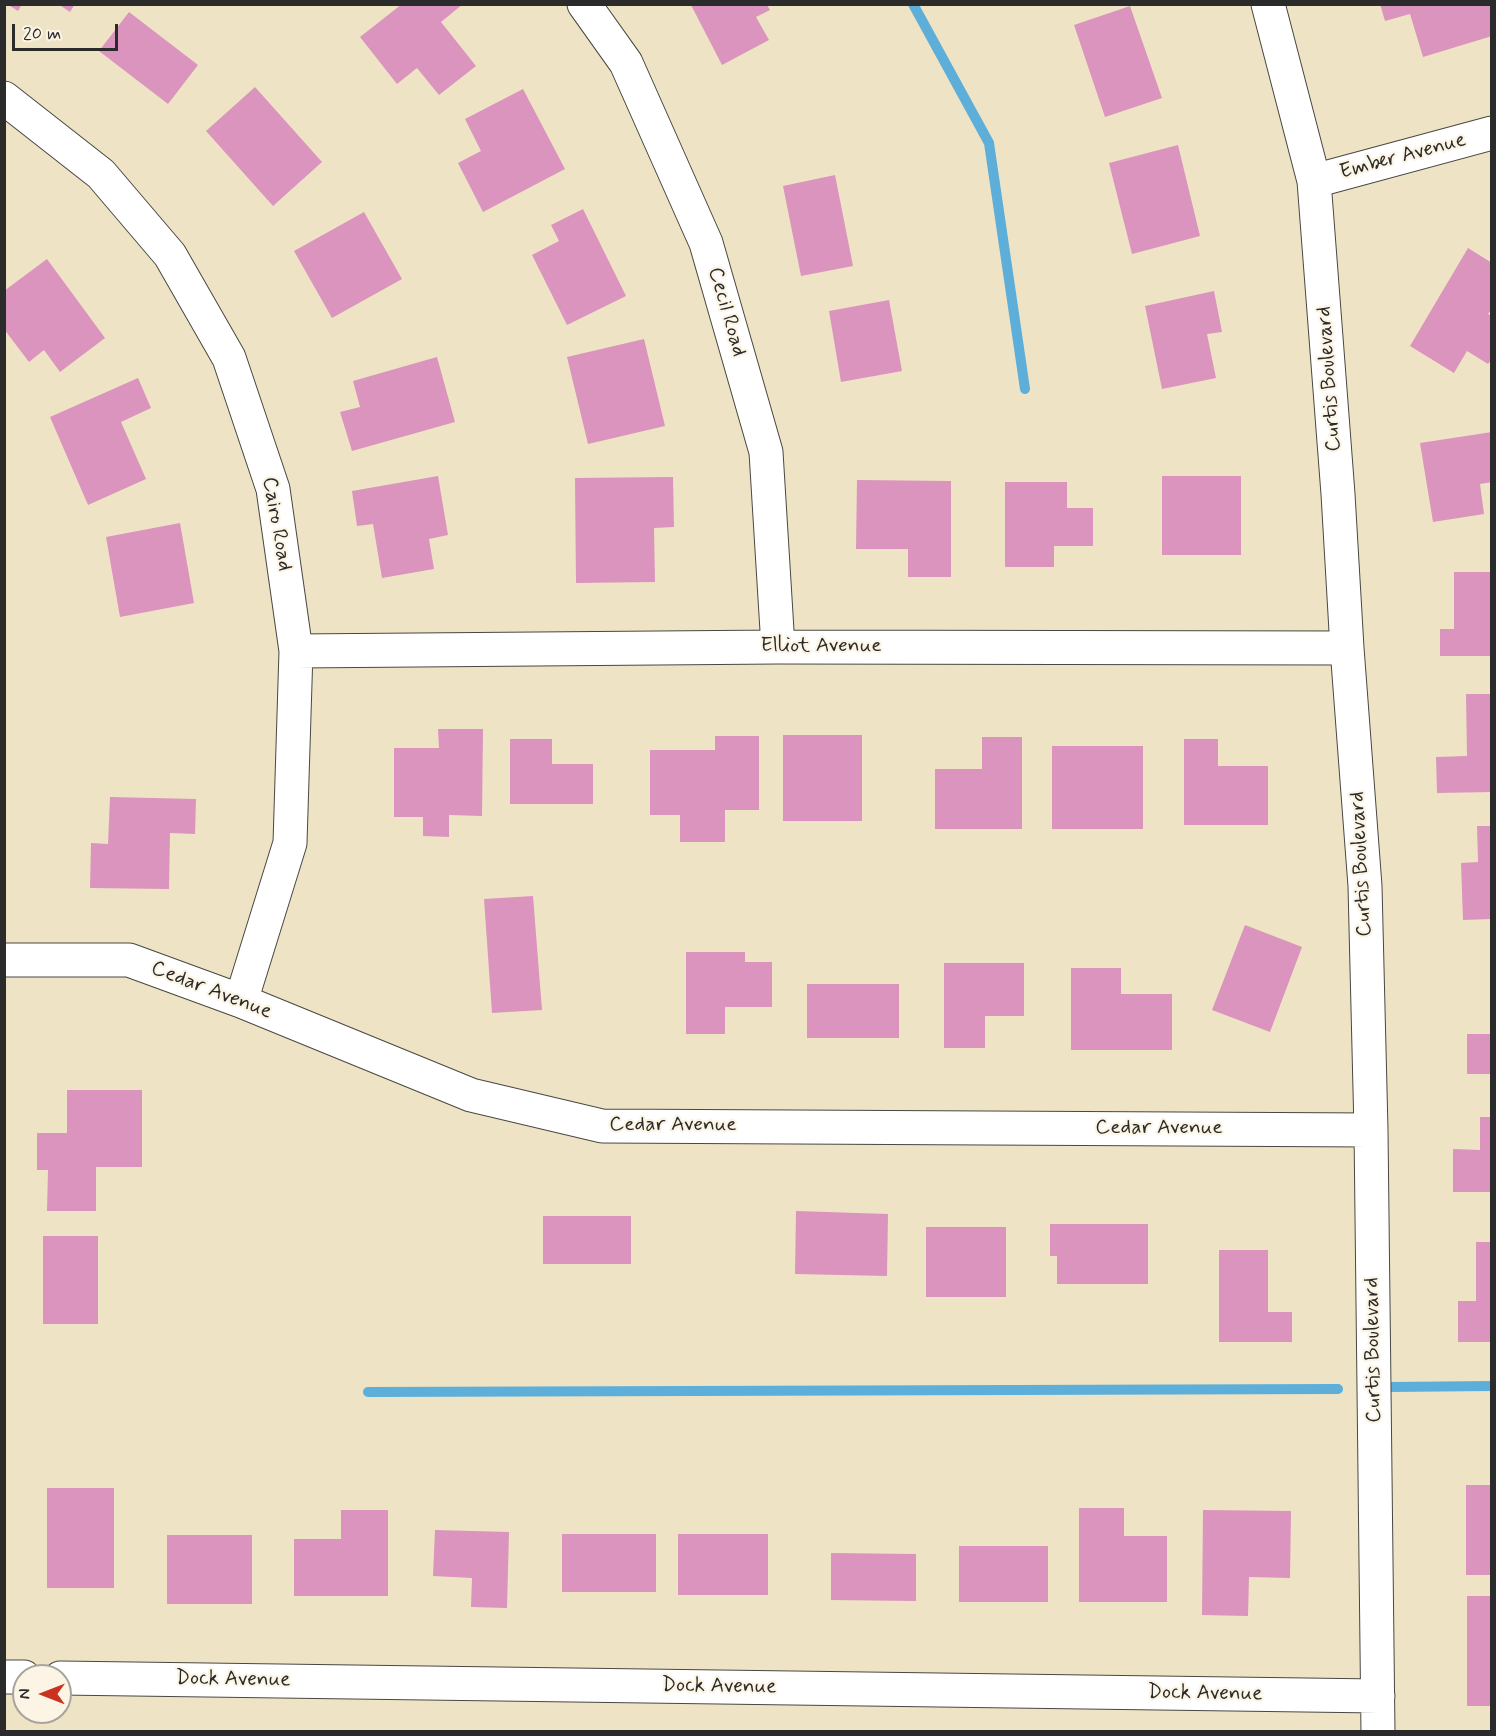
<!DOCTYPE html>
<style>
body{margin:0}
#map{position:relative;width:1496px;height:1736px;overflow:hidden;background:#eee4c5;font-family:Mynerve,sans-serif}
canvas{display:block}
.frame{position:absolute;inset:0;border:6px solid #2b2b2b;pointer-events:none}
.north{position:absolute;left:12px;top:1664px;width:60px;height:60px;box-sizing:border-box;background:#fcf5e5;border:2px solid #a8a49b;border-radius:50%;rotate:270deg;font-size:16px;font-weight:700;line-height:24px;text-align:center;color:#2b2b2b}
.north::after{content:'';display:block;margin:auto;width:21px;height:27px;background:#c8321e;clip-path:polygon(50% 0,100% 100%,50% 72%,0 100%)}
.scale{position:absolute;left:12px;top:24px;width:106px;height:27px;box-sizing:border-box;border:3px solid #2b2b2b;border-top:0;padding-left:8px;font-size:18px;line-height:21px;white-space:nowrap;color:#2b2b2b;-webkit-text-stroke:4px #fcf5e5;paint-order:stroke}
</style>
<div id="map">
<canvas width="1496" height="1736"></canvas>
<div class="frame"></div>
<div class="north">N</div>
<div class="scale">20 m</div>
</div>
<script>
const g = document.querySelector('canvas').getContext('2d');
g.lineJoin = 'round';
function trace(path, color, width, dash) { g.strokeStyle = color; g.lineWidth = width; g.lineCap = dash ? 'butt' : 'round'; g.setLineDash(dash || []); g.stroke(path); }
function fillPath(path, color) { g.fillStyle = color; g.fill(path, 'evenodd'); }
function drawText(font, color, halo, rows, align = 'center') {
  g.font = font + ' Mynerve,sans-serif'; g.lineWidth = 4.5; g.setLineDash([]); g.textBaseline = 'middle'; g.strokeStyle = halo; g.fillStyle = color; for (const [text, x, y, turn = 0] of rows) {
    g.save(); g.translate(x, y); g.rotate((+turn || 0) * Math.PI / 180); g.textAlign = isNaN(turn) ? turn : align; if (halo) g.strokeText(text, 0, 0); g.fillText(text, 0, 0); g.restore();
  }
}
const stream = new Path2D(`
 M913,4L989,143L1025,389
 M1390,1387L1492,1386
 M368,1392L1338,1389`);
const building = new Path2D(`
 M7,4H22L18,11Z
 M58,4H75L70,12Z
 M402,4H463L441,22L476,66L439,95L417,68L397,84L360,37Z
 M1380,4H1492V36L1423,57L1410,14L1385,21Z
 M691,5H767L770,10L756,17L769,40L722,65Z
 M1130,6L1162,98L1105,117L1074,25Z
 M129,12L198,65L168,104L99,51Z
 M255,87L322,162L273,206L206,131Z
 M523,89L565,169L483,212L458,163L481,151L465,119Z
 M1178,145L1200,236L1132,254L1109,163Z
 M835,175L853,266L801,276L783,186Z
 M583,209L626,296L567,325L532,255L559,241L551,225Z
 M364,212L402,279L332,318L294,251Z
 M1468,248L1492,263V309L1488,314L1492,316V359L1488,364L1467,351L1454,373L1410,346Z
 M47,259L105,338L60,372L44,350L29,362L4,329V291Z
 M1214,291L1222,332L1207,334L1216,378L1162,389L1145,306Z
 M889,300L902,371L841,382L829,311Z
 M644,339L665,426L588,444L567,357Z
 M437,357L455,422L352,451L340,412L360,407L353,381Z
 M138,378L151,408L121,422L146,479L88,505L50,417Z
 M1492,432V482L1480,484L1484,514L1433,522L1420,443Z
 M438,476L448,535L429,539L434,569L382,578L373,524L357,526L352,491Z
 M1162,476H1241V555H1162Z
 M673,477L674,527L654,528L655,582L576,583L575,478Z
 M857,480L951,481V577H908V549H856Z
 M1005,482H1067V508H1093V546H1054V567H1005Z
 M180,523L194,603L120,617L106,537Z
 M1454,572H1492V656H1440V629H1454Z
 M1466,694H1492V792L1437,793L1436,757L1467,756Z
 M438,729H483L482,816L449,815V837L423,836V817H394V748H439Z
 M783,735H862V821H783Z
 M715,736H759V810H725V842H680V815H650V750H715Z
 M982,737H1022V829H935V769H982Z
 M510,739H552V764H593V804H510Z
 M1184,739H1218V766H1268V825H1184Z
 M1052,746H1143V829H1052Z
 M110,797L196,799L195,834L170,833L169,889L90,888L91,843L108,844Z
 M1477,826H1492V919L1463,920L1461,863L1478,862Z
 M533,896L542,1010L492,1013L484,899Z
 M1245,925L1302,947L1270,1032L1212,1010Z
 M686,952H745V962H772V1007H725V1034H686Z
 M944,963H1024V1016H985V1048H944Z
 M1071,968H1121V994H1172V1050H1071Z
 M807,984H899V1038H807Z
 M1467,1034H1492V1074H1467Z
 M67,1090H142V1167H96V1211H47L48,1170H37V1133H67Z
 M1480,1117H1492V1192H1453V1149L1480,1150Z
 M796,1211L888,1214L887,1276L795,1274Z
 M543,1216H631V1264H543Z
 M1050,1224H1148V1284H1057V1256H1050Z
 M926,1227H1006V1297H926Z
 M43,1236H98V1324H43Z
 M1476,1242H1492V1342H1458V1301H1476Z
 M1219,1250H1268V1312H1292V1342H1219Z
 M1466,1485H1492V1575H1466Z
 M47,1488H114V1588H47Z
 M1079,1508H1124V1536H1167V1602H1079Z
 M341,1510H388V1596H294V1539H341Z
 M1203,1510L1291,1511L1290,1578L1249,1577L1248,1616L1202,1615Z
 M435,1530L509,1532L507,1608L471,1607L472,1578L433,1576Z
 M562,1534H656V1592H562Z
 M678,1534H768V1595H678Z
 M167,1535H252V1604H167Z
 M959,1546H1048V1602H959Z
 M831,1553L916,1554V1601L831,1600Z
 M1467,1596H1492V1706H1467Z`);
const street = new Path2D(`
 M584,4L626,63L706,243L766,452L778,647
 M1268,4L1314,181L1338,494L1347,648L1365,886L1371,1130L1378,1732
 M4,98L101,174L170,255L229,358L273,489L296,651L290,843L241,1001
 M1314,181L1492,133
 M296,651L778,647L1347,648
 M4,960H129L241,1001L471,1095L602,1126L1371,1130
 M4,1677H24
 M60,1678L1378,1696`);
const streetNames = [
 ["Ember Avenue",1403,157,-15],
 ["Cecil Road",726,312,74],
 ["Curtis Boulevard",1330,379,-94],
 ["Cairo Road",276,524,80],
 ["Elliot Avenue",821,647],
 ["Curtis Boulevard",1362,864,-93],
 ["Cedar Avenue",211,991,21],
 ["Cedar Avenue",673,1126],
 ["Cedar Avenue",1159,1129],
 ["Curtis Boulevard",1374,1350,-91],
 ["Dock Avenue",233,1680,1],
 ["Dock Avenue",719,1687,1],
 ["Dock Avenue",1205,1694,1]
];
trace(stream, '#5daed8', 10);
fillPath(building, '#da94bd');
trace(street, '#484742', 35);
trace(street, '#fff', 33);
drawText('21px', '#2b2b2b', '#fcf5e5', streetNames);
</script>
